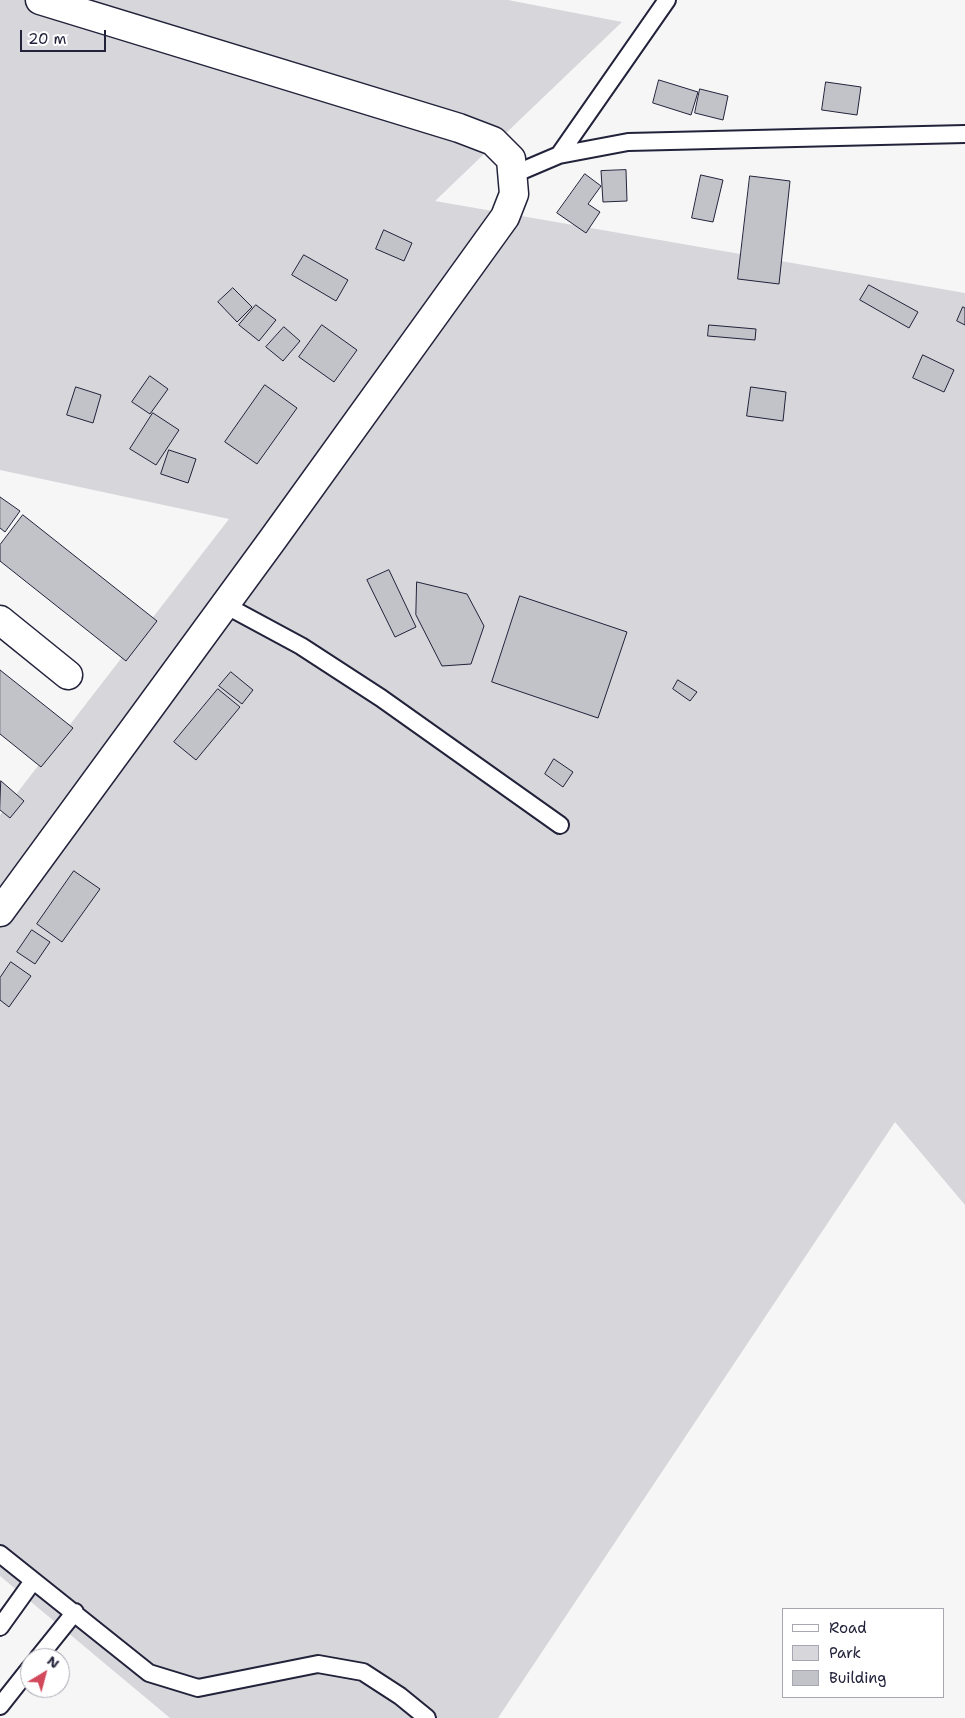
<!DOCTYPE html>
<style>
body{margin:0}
#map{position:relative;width:965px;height:1718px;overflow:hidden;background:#f6f6f7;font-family:"Shantell Sans",sans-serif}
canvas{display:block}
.legend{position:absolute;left:782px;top:1608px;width:162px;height:90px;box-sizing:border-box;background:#fff;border:1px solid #a7a7b1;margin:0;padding:6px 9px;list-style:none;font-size:15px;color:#22223b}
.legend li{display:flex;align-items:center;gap:10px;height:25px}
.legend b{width:25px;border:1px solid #a7a7b1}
.north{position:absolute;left:20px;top:1648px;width:50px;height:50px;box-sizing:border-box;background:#fff;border:1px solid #a7a7b1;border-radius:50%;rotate:37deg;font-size:14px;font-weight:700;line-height:20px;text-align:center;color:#22223b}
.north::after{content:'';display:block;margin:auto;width:18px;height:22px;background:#d1495b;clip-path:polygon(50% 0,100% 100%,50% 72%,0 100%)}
.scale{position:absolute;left:20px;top:30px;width:86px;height:22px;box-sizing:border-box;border:2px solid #22223b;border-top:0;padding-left:6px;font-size:15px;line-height:18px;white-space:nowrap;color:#22223b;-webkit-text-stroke:4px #fff;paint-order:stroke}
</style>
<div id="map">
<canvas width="965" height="1718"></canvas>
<ul class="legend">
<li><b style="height:6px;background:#fff"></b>Road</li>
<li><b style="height:14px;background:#d7d7db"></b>Park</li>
<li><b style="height:14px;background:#c2c2c9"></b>Building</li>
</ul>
<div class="north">N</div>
<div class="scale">20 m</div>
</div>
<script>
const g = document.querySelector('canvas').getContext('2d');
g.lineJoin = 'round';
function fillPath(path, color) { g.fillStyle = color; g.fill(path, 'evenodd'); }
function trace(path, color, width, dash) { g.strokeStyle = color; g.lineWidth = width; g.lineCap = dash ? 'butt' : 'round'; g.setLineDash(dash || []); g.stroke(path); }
const green = new Path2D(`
 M0,0H508L622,22L435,201L965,293V1205L895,1122L498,1718H170L0,1576V815L229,519L0,470Z`);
const building = new Path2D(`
 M659,80L698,92L691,115L653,103Z
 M826,82L861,87L857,115L822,110Z
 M700,89L728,96L723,120L695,113Z
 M626,170L627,201L603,202L601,171Z
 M585,174L601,186L588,204L600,212L586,233L557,213Z
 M701,175L723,180L713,222L692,218Z
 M750,176L790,181L779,284L738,279Z
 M384,230L412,243L404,261L376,249Z
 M304,255L348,280L336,301L292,275Z
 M869,285L918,312L909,328L860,300Z
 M233,288L252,307L237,322L218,302Z
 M256,305L276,320L259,341L239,325Z
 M963,307L965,308V325L957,321Z
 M322,325L357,350L334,382L299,357Z
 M709,325L756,329L755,340L708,336Z
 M284,327L300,341L283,361L266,347Z
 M923,355L954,370L944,392L913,378Z
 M150,376L168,389L150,414L132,402Z
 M265,385L297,408L257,464L225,442Z
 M76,387L101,395L93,423L67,415Z
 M751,387L786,392L783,421L747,416Z
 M153,413L179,430L156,465L130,449Z
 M169,450L196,459L188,483L161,474Z
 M0,497L20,511L5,532L0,528Z
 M23,515L157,621L126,661L0,561V545Z
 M389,570L416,627L395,637L367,580Z
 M417,582L467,594L484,626L471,664L442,666L416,615Z
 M520,596L627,632L598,718L492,682Z
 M0,670L73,728L41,767L0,734Z
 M231,672L253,690L242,704L219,686Z
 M678,680L697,692L690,701L673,689Z
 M218,689L240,707L196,760L174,742Z
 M554,759L573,772L563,787L545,774Z
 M1,781L24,801L10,818L0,810Z
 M74,871L100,889L62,942L37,924Z
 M32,930L50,942L35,964L17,952Z
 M11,962L31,976L9,1007L0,1000V978Z`);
const service = new Path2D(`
 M559,155L667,0
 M512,175L559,155L628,142L965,134
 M225,605L301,646L381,698L560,825
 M0,1554L149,1673L198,1688L318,1664L363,1672L400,1696L427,1718
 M0,1627L33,1581
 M38,1658L75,1612
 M0,1706L30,1668`);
const minor = new Path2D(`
 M0,620L68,675
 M0,912L273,539L505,217L514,194L511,159L493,141L459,128L40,0`);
fillPath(green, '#d7d7db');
fillPath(building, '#c2c2c9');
trace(building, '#22223b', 1);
trace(service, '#22223b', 20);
trace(minor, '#22223b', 31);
trace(service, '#fff', 16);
trace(minor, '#fff', 28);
</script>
